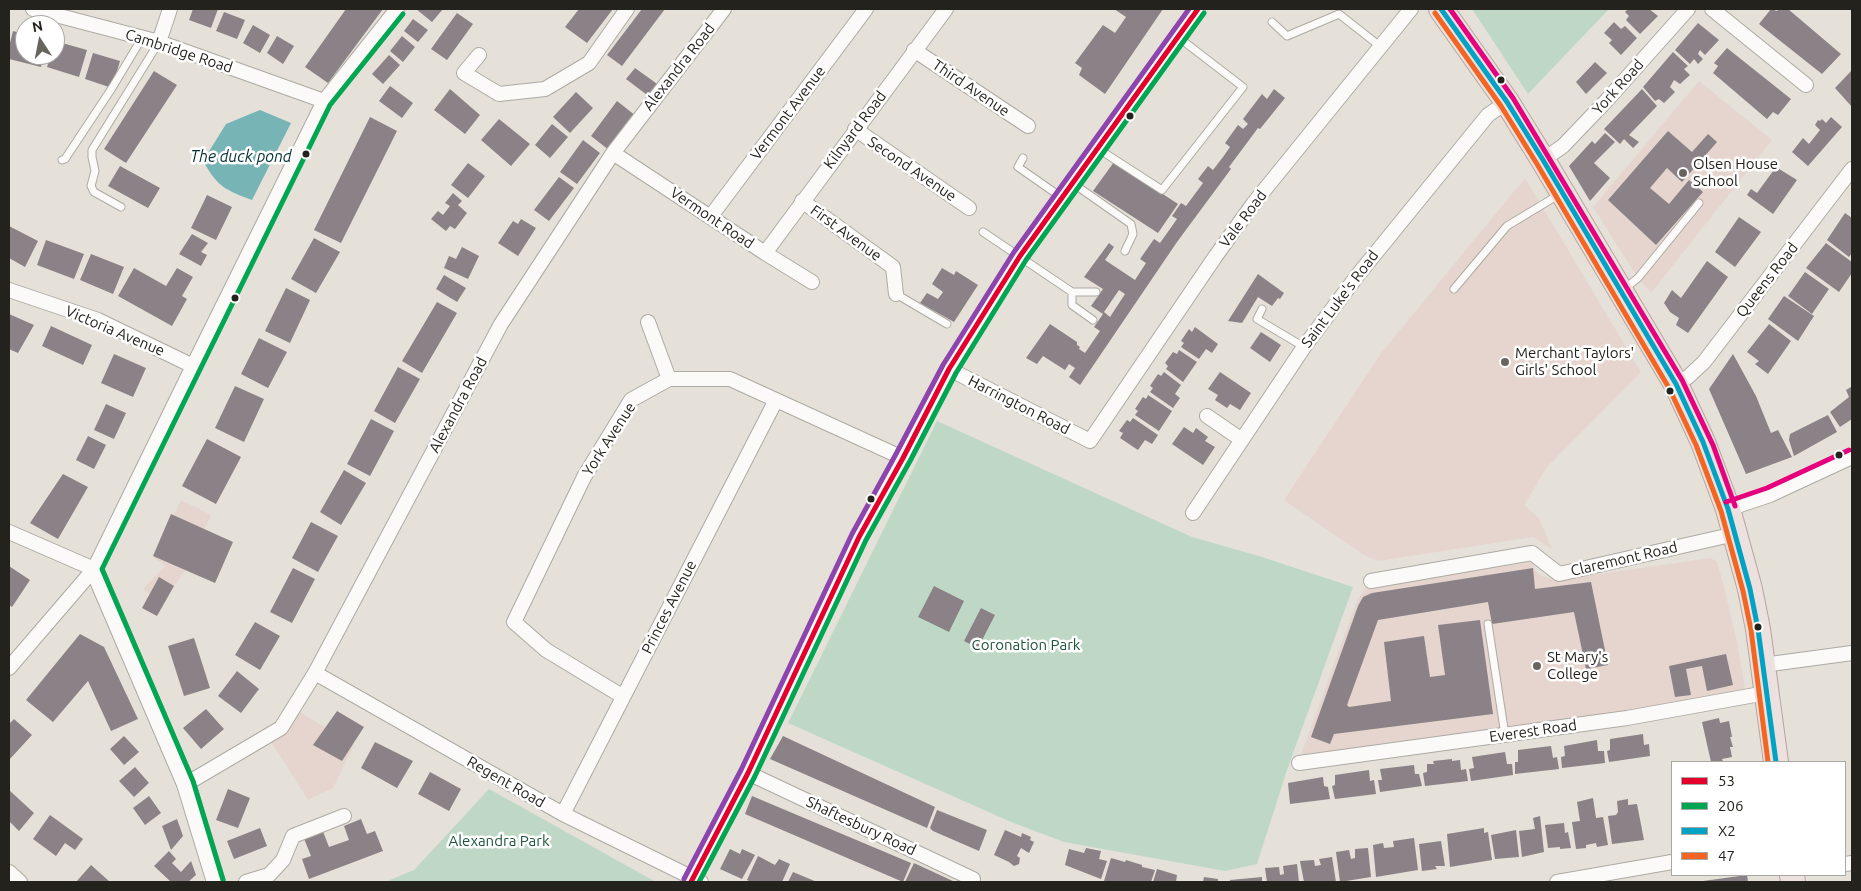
<!DOCTYPE html>
<style>
body{margin:0}
#map{position:relative;width:1861px;height:891px;overflow:hidden;background:#e5e1d8;font-family:Ubuntu,sans-serif}
canvas{display:block}
.frame{position:absolute;inset:0;border:10px solid #24221c;pointer-events:none}
.legend{position:absolute;left:1671px;top:761px;width:175px;height:115px;box-sizing:border-box;background:#fff;border:1px solid #a7a7a4;margin:0;padding:6px 9px;list-style:none;font-size:15px;color:#24221c}
.legend li{display:flex;align-items:center;gap:10px;height:25px}
.legend b{width:25px;border:1px solid #a7a7a4}
.north{position:absolute;left:15px;top:15px;width:50px;height:50px;box-sizing:border-box;background:#fff;border:1px solid #a7a7a4;border-radius:50%;rotate:349deg;font-size:14px;font-weight:700;line-height:20px;text-align:center;color:#24221c}
.north::after{content:'';display:block;margin:auto;width:18px;height:22px;background:#68655e;clip-path:polygon(50% 0,100% 100%,50% 72%,0 100%)}
</style>
<div id="map">
<canvas width="1861" height="891"></canvas>
<div class="frame"></div>
<ul class="legend">
<li><b style="height:6px;background:#e4002b"></b>53</li>
<li><b style="height:6px;background:#00a651"></b>206</li>
<li><b style="height:6px;background:#02a2c5"></b>X2</li>
<li><b style="height:6px;background:#f26522"></b>47</li>
</ul>
<div class="north">N</div>
</div>
<script>
const g = document.querySelector('canvas').getContext('2d');
g.lineJoin = 'round';
function fillPath(path, color) { g.fillStyle = color; g.fill(path, 'evenodd'); }
function trace(path, color, width, dash) { g.strokeStyle = color; g.lineWidth = width; g.lineCap = dash ? 'butt' : 'round'; g.setLineDash(dash || []); g.stroke(path); }
function drawText(font, color, halo, rows, align = 'center') {
  g.font = font + ' Ubuntu,sans-serif'; g.lineWidth = 5; g.setLineDash([]); g.textBaseline = 'middle'; g.strokeStyle = halo; g.fillStyle = color; for (const [text, x, y, turn = 0] of rows) {
    g.save(); g.translate(x, y); g.rotate((+turn || 0) * Math.PI / 180); g.textAlign = isNaN(turn) ? turn : align; if (halo) g.strokeText(text, 0, 0); g.fillText(text, 0, 0); g.restore();
  }
}
const education = new Path2D(`
 M1699,81L1772,140L1651,293L1638,278L1593,207Z
 M1525,178L1641,372L1547,467L1524,505L1539,518L1552,549L1533,537L1378,561L1364,555L1284,500L1382,352Z
 M181,500L211,515L186,569L162,603L143,589L165,566L154,558Z
 M1711,558L1717,562L1723,583L1737,642L1745,689L1640,710L1301,755L1357,600L1366,587L1532,562L1535,570L1541,576L1557,580Z
 M295,709L354,745L333,788L308,800L270,740Z`);
const green = new Path2D(`
 M1472,9H1609L1528,94Z
 M937,421L1192,537L1259,556L1353,587L1287,770L1257,864L1225,871L1064,842L1011,822L788,723Z
 M489,789L656,882H385L414,870Z`);
const water = new Path2D(`
 M260,110L291,123L252,200C225,190 218,187 203,161L226,124Z`);
const building = new Path2D(`
 M193,9H218L211,28L189,20Z
 M346,9H383L328,83L305,67Z
 M416,9H443L432,22Z
 M579,9H613L587,43L565,27Z
 M642,9H665L622,66L607,55Z
 M1114,9H1163L1105,94L1079,75L1082,68L1075,63L1103,25L1115,33L1126,17Z
 M1628,9H1649L1658,16L1640,34L1626,20L1629,16L1625,12Z
 M1771,9L1777,11L1779,9H1788L1841,54L1822,74L1759,24Z
 M224,12L245,20L237,39L216,31Z
 M457,13L473,24L447,60L431,49Z
 M413,19L428,30L418,42L404,31Z
 M1614,22L1621,29L1625,26L1637,38L1621,55L1609,43L1612,40L1604,33Z
 M1698,23L1719,40L1705,55L1700,50L1698,54L1703,59L1698,64L1694,59L1690,64L1675,50Z
 M253,25L270,35L260,53L243,43Z
 M13,31L25,34V55H44L41,67L9,59V47Z
 M277,36L294,46L283,64L267,53Z
 M402,36L415,47L403,62L390,51Z
 M55,41L87,50L79,77L47,67L51,55H55Z
 M1727,48L1791,99L1778,115L1773,112L1767,119L1713,73L1718,66L1714,63Z
 M1673,52L1688,66L1684,69L1690,75L1680,84L1674,80L1670,87L1675,92L1664,103L1659,99L1655,101L1643,87Z
 M93,53L120,61L112,88L85,79Z
 M389,55L400,65L383,84L372,74Z
 M1595,62L1607,73L1586,94L1576,82Z
 M635,68L660,86L651,98L626,79Z
 M1852,70V107L1835,88Z
 M154,71L177,85L126,163L104,149Z
 M390,86L413,103L402,118L379,101Z
 M450,89L480,115L465,134L434,110Z
 M1274,89L1285,98L1260,129L1258,128L1229,167L1231,169L1177,242L1080,385L1069,377L1075,368L1069,364L1065,370L1043,356L1037,364L1026,358L1050,324L1077,342V345L1080,347L1079,349L1085,353L1100,331L1094,327L1103,314L1091,306L1103,289L1084,277L1109,243L1114,247L1105,260L1135,280L1146,263L1140,259L1154,239L1160,243L1177,219L1172,216L1181,203L1186,206L1203,183L1198,179L1208,166L1213,170L1223,157L1230,147L1225,143L1238,125L1243,129L1248,124L1243,119L1262,94L1267,99ZM1119,290L1125,294L1110,317L1104,312Z
 M1642,89L1657,106L1629,135L1639,142L1633,148L1624,139L1620,144L1604,129Z
 M576,92L593,108L570,133L553,117Z
 M617,101L636,116L609,150L591,136Z
 M370,117L397,131L341,243L314,230Z
 M1831,117L1842,127L1808,166L1792,152L1803,138L1809,144L1820,130L1815,125L1818,120L1820,121L1822,119L1826,123Z
 M499,119L530,144L511,166L481,140Z
 M552,124L568,137L550,158L535,145Z
 M1668,131L1692,152L1708,134L1717,142L1682,182L1667,168L1650,188L1669,204L1689,180L1703,192L1656,245L1608,200Z
 M1605,133L1615,142L1594,163L1610,178L1590,201L1569,166L1592,141L1595,144Z
 M583,140L600,153L577,184L560,172Z
 M1114,162L1178,204L1158,233L1093,191Z
 M468,163L485,176L468,198L451,185Z
 M120,166L160,188L148,208L108,186Z
 M1776,167L1797,180L1773,214L1747,195L1751,189L1757,193Z
 M559,177L574,188L549,221L534,210Z
 M453,193L462,201L458,205L467,213L455,229L450,226L446,231L431,219L438,211L443,215L450,206L445,203Z
 M207,195L232,207L216,240L191,228Z
 M1845,213L1852,218V253L1849,257L1827,240Z
 M1739,217L1761,232L1735,267L1715,252Z
 M521,219L536,228L518,256L498,243L513,221L518,224Z
 M9,226L38,241L25,267L9,258Z
 M192,234L208,243L201,252L207,255L201,266L179,254Z
 M314,238L340,252L316,293L291,279Z
 M46,240L84,254L74,279L37,265Z
 M1826,243L1852,262V273L1839,292L1806,268Z
 M462,247L479,256L468,279L444,268L449,256L456,259Z
 M91,254L124,267L113,294L80,280Z
 M1707,261L1728,277L1688,333L1676,325L1679,318L1670,312L1664,303L1672,290L1681,298Z
 M134,268L166,286L177,268L193,277L182,296L187,299L172,326L118,296Z
 M942,268L954,275L956,271L978,285L954,322L920,303L927,293L938,299L943,292L932,284Z
 M1805,272L1829,289L1812,314L1788,296Z
 M1258,274L1284,293L1280,299L1278,298L1272,306L1258,297L1242,323L1228,321Z
 M444,275L466,288L457,302L436,289Z
 M286,288L310,300L290,343L265,331Z
 M1784,296L1814,316L1798,341L1768,319Z
 M437,302L457,313L422,373L402,361Z
 M9,314L34,325L18,353L9,349Z
 M1769,324L1791,341L1768,374L1755,364L1759,361L1747,352Z
 M51,326L92,345L83,365L42,346Z
 M1195,327L1218,344L1212,353L1206,349L1199,359L1181,347L1184,343L1181,341L1189,329L1192,332Z
 M1261,332L1281,345L1270,362L1250,348Z
 M259,338L287,352L268,388L241,374Z
 M1179,350L1197,362L1183,382L1166,369L1168,366L1165,363L1173,352L1177,354Z
 M114,354L146,368L133,397L101,383Z
 M1733,354L1756,396L1771,433L1778,430L1792,457L1746,474L1709,389Z
 M398,367L420,379L395,423L374,411Z
 M1164,372L1181,385L1175,394L1180,398L1173,408L1150,392L1153,388L1150,386L1158,374L1161,376Z
 M1220,372L1251,393L1240,410L1230,404L1227,408L1215,400L1218,395L1208,389Z
 M235,386L264,399L244,442L215,428Z
 M1851,387L1852,389V419L1840,427L1830,412L1849,397L1846,390Z
 M1148,395L1172,411L1159,431L1135,415L1138,411L1135,409L1143,397L1146,399Z
 M106,404L126,413L114,439L94,430Z
 M1828,415L1837,432L1794,456L1789,440L1790,434Z
 M1133,418L1158,435L1152,444L1145,440L1138,450L1120,438L1123,433L1119,431L1127,420L1130,422Z
 M371,419L394,431L370,476L347,464Z
 M1184,427L1193,433L1196,428L1208,437L1205,441L1215,447L1203,465L1172,444Z
 M88,436L106,445L94,469L76,460Z
 M207,439L241,457L216,504L182,486Z
 M344,470L366,483L341,525L320,512Z
 M63,474L88,487L58,539L30,523Z
 M171,514L233,542L215,583L153,556Z
 M311,522L338,536L318,572L292,558Z
 M9,566L30,580L12,607L9,605Z
 M293,568L315,579L292,623L270,612Z
 M1533,568L1535,589L1591,582L1608,665L1586,669L1574,612L1492,624L1488,602L1378,620L1347,705L1349,707L1391,701L1384,642L1424,636L1430,677L1445,675L1438,625L1480,620L1493,714L1334,734L1330,744L1311,737L1358,606L1363,597L1372,593Z
 M159,577L174,586L157,616L142,608Z
 M934,586L964,601L949,632L918,617Z
 M981,608L995,615L978,648L964,641Z
 M255,622L280,636L260,670L235,655Z
 M80,634L104,647L138,719L111,731L88,681L53,722L26,700Z
 M194,638L210,688L184,696L168,646Z
 M1726,654L1733,685L1707,691L1702,666L1686,669L1691,695L1675,697L1669,666Z
 M237,671L259,689L241,713L218,696Z
 M206,709L224,729L201,749L183,728Z
 M337,711L364,727L342,761L313,745Z
 M1719,718L1720,723L1729,721L1732,737H1730L1733,747H1730L1732,757L1722,759L1723,762H1711L1702,722Z
 M14,719L32,735L9,760V724Z
 M1643,734L1644,745L1649,744L1650,756L1609,762L1607,751L1610,750V739Z
 M124,736L139,752L124,765L110,749Z
 M783,736L935,807L927,828L770,759Z
 M1597,740L1598,751H1604L1605,763L1562,768L1561,757L1565,756L1564,746Z
 M375,742L413,761L397,788L361,768Z
 M1551,746L1553,758L1557,757L1559,769L1515,774V762H1518V750Z
 M1505,752L1507,764H1512L1513,775L1471,781L1469,769L1474,768L1472,757Z
 M1452,759V761L1460,760L1461,770L1466,769L1468,781L1425,786L1423,773L1427,772V764H1434L1433,761Z
 M1414,765L1415,774H1419L1422,786L1380,792L1378,780H1382L1380,769Z
 M135,767L149,783L134,797L119,781Z
 M1369,770L1370,781L1374,780L1376,794L1335,799L1332,786L1335,785V775Z
 M430,772L461,789L449,811L418,794Z
 M1323,777L1324,786L1328,787L1330,799L1290,804L1288,783Z
 M228,789L250,798L238,828L216,820Z
 M9,790L34,813L19,831L9,821Z
 M149,796L161,813L145,825L133,808Z
 M752,796L911,863L903,882L745,814Z
 M1593,798L1596,818L1603,817L1608,845L1597,847L1596,843L1586,845V848L1576,849L1572,822L1580,821L1577,802Z
 M1628,799V805L1637,804L1644,840L1612,844L1608,816L1616,815L1618,812L1617,801Z
 M937,810L987,830L979,851L933,831L930,828Z
 M50,815L83,839L75,850L65,843L56,856L33,839Z
 M1540,816L1544,852L1522,857L1519,831L1535,829L1533,818Z
 M177,819L183,836L171,850L162,826Z
 M361,819L367,834L375,831L383,851L309,879L302,859L311,856L303,836L322,829L329,847L349,840L344,826Z
 M1564,823L1565,833L1568,832L1571,848L1560,849V847L1548,848L1545,825Z
 M260,828L267,846L234,859L227,841Z
 M1484,828V833L1488,832L1492,860L1450,867L1447,834Z
 M1005,830L1021,837L1022,833L1031,837L1030,840L1034,842L1029,853L1021,848L1017,856L1020,858L1019,864L1014,866L1009,862L994,855Z
 M1516,830L1519,857L1495,859L1491,835Z
 M1414,838L1418,870L1376,877L1373,845L1383,843L1384,848L1394,847L1393,841Z
 M1441,841L1445,866H1435L1437,869L1422,871L1419,844Z
 M1086,848L1101,851L1099,859L1107,861L1101,879L1065,865L1069,849L1084,853Z
 M1368,848L1371,877L1340,882L1336,852L1349,850L1351,859L1355,858V849Z
 M730,849L740,854L742,849L755,855L742,879L720,869Z
 M169,851L176,859L172,863L181,872L191,861L196,875L188,882H171L154,866Z
 M758,856L775,865L779,859L790,864L782,882H751L747,880Z
 M1332,857L1336,882H1304L1300,861L1314,860L1315,866L1321,865L1319,859Z
 M1111,858L1125,862L1126,860L1142,865V867L1155,870L1151,882L1104,881Z
 M914,863L955,882H905Z
 M1297,864L1299,882H1267L1265,868L1279,867L1280,875L1284,874L1283,866Z
 M91,865L110,882H76Z
 M1157,869L1177,875L1176,882H1153Z
 M793,872L817,882H788Z
 M1747,875L1748,882H1703V881Z
 M1204,877L1218,879V882H1203Z
 M1262,877V882H1230V880Z`);
const service = new Path2D(`
 M1272,22L1287,36L1339,14L1381,47
 M1097,148L1162,190L1243,87L1178,37
 M1023,158L1018,167L1061,197
 M62,160L65,159L112,88L142,38
 M1071,182L1131,224L1133,234L1125,251
 M121,207L94,192L91,186L95,171L92,157V150L159,42
 M983,232L1072,292V305L1093,320
 M1454,289L1507,226L1560,194
 M1624,289L1638,278L1699,203
 M1072,292H1096
 M896,294L947,324
 M1262,309L1257,319L1304,347
 M1488,624L1505,735`);
const minor = new Path2D(`
 M33,9L159,42L324,101
 M1712,9L1806,85
 M159,42L170,9
 M914,50L1028,126
 M479,55L464,73L499,94L545,89L589,63L627,9
 M855,129L969,208
 M613,153L765,253L812,282
 M1543,160L1563,146L1607,100L1688,9
 M802,201L893,267L896,294
 M711,216L866,9
 M765,253L946,9
 M9,290L98,320L193,366
 M648,322L669,379
 M949,369L1090,441L1215,257L1253,204L1411,9
 M1676,384L1688,377L1704,362L1852,169
 M1207,416L1242,440
 M1728,509L1770,495L1852,457
 M1193,513L1304,347L1357,276L1488,115L1507,102
 M9,532L94,569
 M1371,581L1532,553L1559,574L1735,534
 M1763,665L1852,653
 M9,668L94,569L193,366L324,101L397,9
 M315,673L563,814L701,882
 M622,696L546,650L514,622L584,477L631,400L669,379H730L903,458
 M1299,763L1627,718L1766,693
 M748,773L973,879
 M186,784L281,728L315,673L501,324L613,153L724,9
 M563,814L776,400
 M1845,864L1852,863
 M9,872L20,882
 M246,882L269,875L283,860L293,836L344,816
 M691,882L748,773L859,537L903,458L949,369L1020,256L1061,197L1162,61L1198,9
 M1557,882L1672,862`);
const tertiary = new Path2D(`
 M94,569L186,784L216,882`);
const trunk = new Path2D(`
 M1441,9L1507,102L1543,160L1676,384L1703,442L1728,509L1750,589L1758,629L1776,762
 M1792,875L1793,882`);
const bus1 = new Path2D(`
 M691,882L748,773L859,537L903,458L949,369L1020,256L1198,9`);
const bus2 = new Path2D(`
 M223,880L193,781L102,569L330,105L403,14
 M699,882L755,776L866,540L910,461L956,373L1026,260L1204,13`);
const bus3 = new Path2D(`
 M1441,9L1507,102L1543,160L1676,384L1703,442L1728,509L1750,589L1758,629L1776,762`);
const bus4 = new Path2D(`
 M1435,13L1501,106L1537,164L1669,388L1696,445L1721,511L1743,591L1751,630L1768,762`);
const bus5 = new Path2D(`
 M1450,9L1513,98L1682,380L1713,445L1735,506
 M1726,502L1767,488L1849,450`);
const bus6 = new Path2D(`
 M684,879L741,770L852,534L896,454L943,365L1014,252L1189,9`);
const markers = [
 [1501,80,4.5,"#24221c"],
 [1130,116,4.5,"#24221c"],
 [306,154,4.5,"#24221c"],
 [1683,173,5,"#68655e"],
 [235,298,4.5,"#24221c"],
 [1505,362,5,"#68655e"],
 [1670,391,4.5,"#24221c"],
 [1839,455,4.5,"#24221c"],
 [871,499,4.5,"#24221c"],
 [1758,627,4.5,"#24221c"],
 [1537,666,5,"#68655e"]
];
const streetNames = [
 ["Cambridge Road",179,51,18],
 ["Alexandra Road",679,67,-52],
 ["York Road",1618,87,-48],
 ["Third Avenue",971,88,34],
 ["Vermont Avenue",788,113,-53],
 ["Kilnyard Road",855,130,-53],
 ["Second Avenue",912,169,34],
 ["Vermont Road",712,218,34],
 ["Vale Road",1243,219,-53],
 ["First Avenue",846,233,36],
 ["Queens Road",1767,280,-52],
 ["Saint Luke's Road",1340,299,-53],
 ["Victoria Avenue",115,331,23],
 ["Alexandra Road",458,405,-62],
 ["Harrington Road",1019,405,27],
 ["York Avenue",609,439,-57],
 ["Claremont Road",1624,559,-13],
 ["Princes Avenue",669,607,-63],
 ["Everest Road",1533,731,-8],
 ["Regent Road",506,782,30],
 ["Shaftesbury Road",861,826,25]
];
const poiNames = [
 ["Olsen House",1693,164],
 ["School",1693,181],
 ["Merchant Taylors'",1515,353],
 ["Girls' School",1515,370],
 ["St Mary's",1547,657],
 ["College",1547,674]
];
const parkNames = [
 ["Coronation Park",1026,645],
 ["Alexandra Park",499,841]
];
const waterNames = [
 ["The duck pond",241,157]
];
fillPath(education, '#e5d5ce');
fillPath(green, '#bfd8c6');
fillPath(water, '#76b4b6');
fillPath(building, '#8a8286');
trace(service, '#adaaa3', 9);
trace(minor, '#adaaa3', 16);
trace(tertiary, '#adaaa3', 20);
trace(trunk, '#b4a59f', 26);
trace(service, '#fbfaf9', 7);
trace(minor, '#fbfaf9', 14);
trace(tertiary, '#fbfaf9', 18);
trace(trunk, '#ece1de', 24);
trace(bus1, '#e4002b', 5);
trace(bus2, '#00a651', 5);
trace(bus3, '#02a2c5', 5);
trace(bus4, '#f26522', 5);
trace(bus5, '#e5007d', 5);
trace(bus6, '#8e44ad', 5);
for (const [x, y, r, color] of markers) { const dot = new Path2D(); dot.arc(x, y, r, 0, 2 * Math.PI); g.fillStyle = color; g.fill(dot); trace(dot, '#fff', 2); }
drawText('15px', '#24221c', '#fff', streetNames);
drawText('15px', '#24221c', '#fff', poiNames, 'left');
drawText('15px', '#1e533b', '#fff', parkNames);
drawText('italic 16px', '#043134', '#fff', waterNames);
</script>
